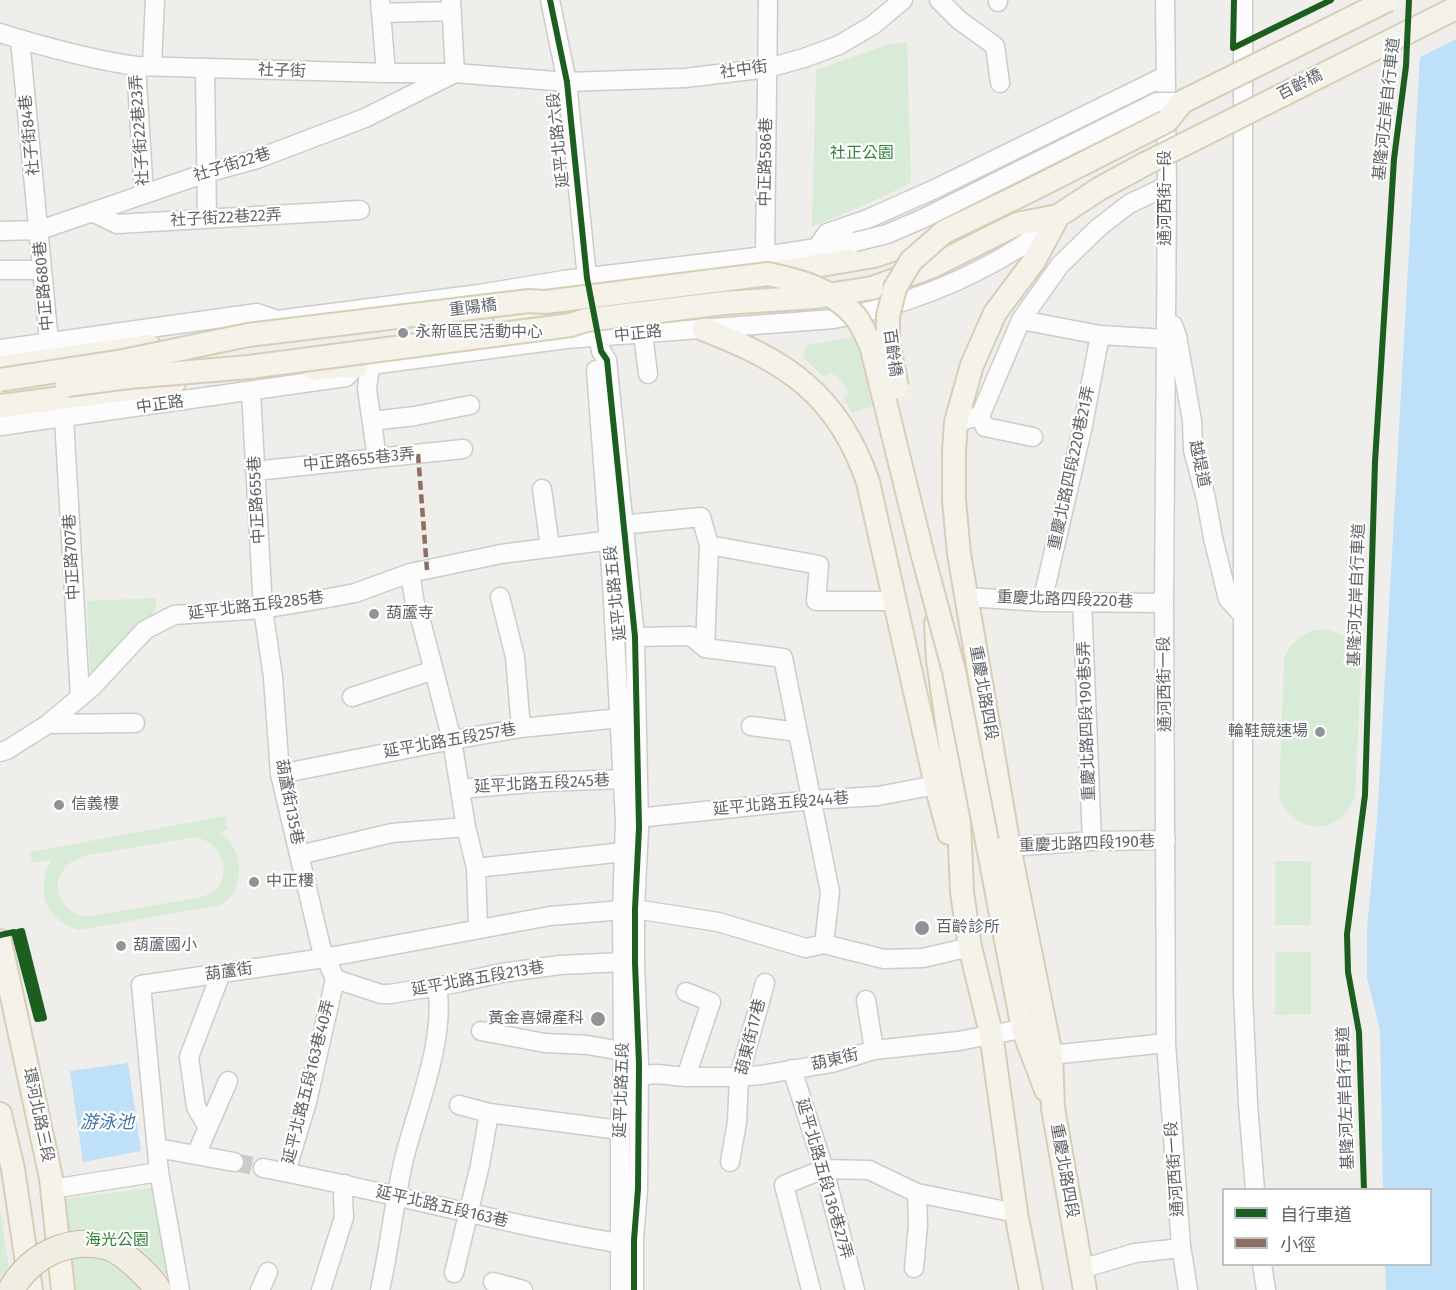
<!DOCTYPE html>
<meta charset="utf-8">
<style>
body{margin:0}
#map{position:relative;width:1456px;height:1290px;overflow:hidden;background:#efeeea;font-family:"Fira Sans","Noto Sans TC",sans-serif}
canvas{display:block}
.legend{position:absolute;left:1222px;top:1188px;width:210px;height:78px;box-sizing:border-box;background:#fff;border:2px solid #bfc1c3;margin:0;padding:8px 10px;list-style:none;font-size:18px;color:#5f6368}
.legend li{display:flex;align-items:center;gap:12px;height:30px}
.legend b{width:30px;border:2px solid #bfc1c3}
</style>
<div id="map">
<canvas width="1456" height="1290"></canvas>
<ul class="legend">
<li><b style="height:8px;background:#1b5e20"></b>自行車道</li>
<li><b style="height:8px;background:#8d6e63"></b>小徑</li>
</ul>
</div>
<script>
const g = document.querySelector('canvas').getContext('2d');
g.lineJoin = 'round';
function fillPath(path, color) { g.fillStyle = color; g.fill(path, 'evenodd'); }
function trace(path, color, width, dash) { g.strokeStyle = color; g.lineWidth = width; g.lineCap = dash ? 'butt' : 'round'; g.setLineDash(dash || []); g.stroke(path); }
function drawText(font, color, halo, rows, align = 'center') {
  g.font = font + ' "Fira Sans","Noto Sans TC",sans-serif'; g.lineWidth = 4.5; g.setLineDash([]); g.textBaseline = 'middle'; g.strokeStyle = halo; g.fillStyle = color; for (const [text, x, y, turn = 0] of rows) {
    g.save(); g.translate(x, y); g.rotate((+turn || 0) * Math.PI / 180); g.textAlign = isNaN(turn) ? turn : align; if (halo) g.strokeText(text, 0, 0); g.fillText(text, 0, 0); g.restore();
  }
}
const green = new Path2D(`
 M907,42L911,182C880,200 845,212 812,227L816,70L887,45Z
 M855,337L875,405L852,413L843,398L849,393L838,377L830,373L824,377L803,357L807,345Z
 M157,598L154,613L124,640L90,676L87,601Z
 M1322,629C1344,632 1359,645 1361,668L1355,796C1341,836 1294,837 1279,797L1284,660C1290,642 1302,632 1322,629Z
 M225,816L228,830L220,832C239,844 246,877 231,896C229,899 224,902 220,905L79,930C45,920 34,890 52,859L32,863L30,852ZM196,837C219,842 234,870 215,890C212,893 206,895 202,897L85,917C58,910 47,882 70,863C75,859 82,857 88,855Z
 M1275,861H1311V925H1275Z
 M1275,952H1311V1014L1275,1015Z
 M158,1187L172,1290H73L63,1199Z
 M0,1207L12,1290H0Z`);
const water = new Path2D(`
 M1456,0V1290H1386L1385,1265L1430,1264V1190H1383L1380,1031L1367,977V929L1377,820L1420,55Z
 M128,1063L141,1151L83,1162L70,1071Z`);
const pier = new Path2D(`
 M1412,0H1456V39L1417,59Z`);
const minorTunnel = new Path2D(`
 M234,1162L263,1168`);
const minor = new Path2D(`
 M380,0L386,73
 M550,0L567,82L587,278L601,351L607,360L635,637L639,828L635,909V963L639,1064L638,1189L634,1240V1290
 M939,0L959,20L995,46L1000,83
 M1165,0L1167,186L1164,603L1166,1043L1181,1246L1188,1290
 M1243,0V992L1248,1104L1255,1190
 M998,2V0
 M383,13L452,11
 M0,33C45,47 89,59 136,66L386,73H455L567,82L685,78L768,68L804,58L839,45L873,25L903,0
 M20,39L49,342
 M136,66L144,194
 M152,66L155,0
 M205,69L207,219
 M94,213L117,224L360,210
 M0,231L40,230L206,173L257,159L365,118L455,73L451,0
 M816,249L827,233L865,220L937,188L1165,76
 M765,256L768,0
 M0,270H42
 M1021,320L1100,335L1166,339
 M1173,325L1177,336L1192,421L1193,450L1206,499L1213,538L1228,599L1242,614
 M643,334L648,374
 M0,349L257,313L277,320L479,294L564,280L765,256L855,242
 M370,366L367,389L377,458
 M596,370L612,583L625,820L622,911L623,1064L620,1130V1290
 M251,392L263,609L273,677L280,774L321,947L335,979L307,1102L286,1172
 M980,416L985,427L1033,437
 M64,418L80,696
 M372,421L415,416L470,405
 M956,422L980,416L1021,320L1060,265L1098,228L1129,204L1167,186
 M0,426L346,377L356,367L566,339L834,319C899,307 964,282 1020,247C1031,240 1042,229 1052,221
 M255,471L463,449
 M542,489L550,548
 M611,526L701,517L709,545L705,648
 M709,545L819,565L816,601H894
 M410,573L415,604L422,625L452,740L466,827L476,868L478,929
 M500,597L515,657L521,728
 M967,597L1042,602L1164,603
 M1082,601L1092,841
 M1042,602L1082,430L1100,335
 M635,637L691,636L705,648L783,658L830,892L824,944
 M352,697L434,670
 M48,724L135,723
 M751,726L798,732
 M0,752L7,750L48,724L92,687L145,630L174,615L263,609L334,597L355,593L410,573L501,554L619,539
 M280,774L452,740L521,728L620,718
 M460,789L542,782L624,779
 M627,819L812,800L878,796L936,785
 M1009,847L1092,841L1166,840
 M299,855L392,833L466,827
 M476,868L624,852
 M335,979L381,994H390L457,983L501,973L560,965L623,962
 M866,1000L874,1050
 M481,1031L545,1043L587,1045L633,1053
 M1051,1055L1166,1043
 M792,1069L824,1169L855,1290
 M628,1077L656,1074L686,1077H739L761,1075L832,1063L874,1050L959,1041L1036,1026
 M686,1077L711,1002L686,992
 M459,1105L489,1113L620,1130
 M207,1126L196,1107L189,1057L221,973
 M157,1148L234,1162
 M196,1155L228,1081
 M730,1162L737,1122L739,1077L765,983
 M263,1168C387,1191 507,1226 631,1245
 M52,1189L159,1172
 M1262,1264L1266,1290
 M914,1268L918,1225L917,1193
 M1081,1269L1135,1253L1181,1248
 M454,1273L480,1165L489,1113
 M493,1282L523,1290
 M180,1290L159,1172L141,985L324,958L550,916L635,909L718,922L806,948L824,944L884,959L923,958L970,947
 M260,1290L268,1272
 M321,1290L344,1217L343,1197L345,1184
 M380,1290C390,1246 394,1200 405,1155C418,1105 446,1038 437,986
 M811,1290L784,1185L824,1169L869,1170L917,1193L1016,1213`);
const major = new Path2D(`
 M768,274L874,256L944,232
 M872,288L931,267L1017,224L1058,216
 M505,318L520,320L557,316
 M703,329C786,361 838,394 868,482L936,785L949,833
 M0,367L149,346
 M314,369L342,366L356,367
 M0,406L174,383
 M936,624L938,660L958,798L962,892L970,947L991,1033L1016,1213L1031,1290
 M987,841L1023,1029L1046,1090
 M0,941L51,1178L63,1290
 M0,1114L13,1169L31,1290
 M1085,1290L1053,1108L1051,1055L1009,847L959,554L954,500V452L956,422L972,365L995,313L1034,261L1058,216L1099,189L1145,164`);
const minorBridge = new Path2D(`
 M855,242L887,234L922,219L1157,102H1182`);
const majorBridge = new Path2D(`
 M1145,164L1456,8
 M0,380L123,361L248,335L529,301L545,302L768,274C801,281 832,289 855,316C862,324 866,336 871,345L923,556L954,671L987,841
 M67,385L129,377L249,367L571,325L586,320L724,303L815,297L872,288
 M897,387L888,343V316L895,288L911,261L944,232L1029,191L1167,121L1182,102L1388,0`);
const highwayBridge = new Path2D(`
 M11,1290C30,1256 67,1237 105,1246C121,1249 149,1276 158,1290`);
const quiet = new Path2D(`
 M418,454L427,570`);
const cycleway = new Path2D(`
 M550,0L567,82L587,278L601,351L607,360L635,637L639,828L635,909V963L639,1064L638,1189L634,1240V1290
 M1234,0L1233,48L1331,0
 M0,935L14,932L37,1019L44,1018L22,931L18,932L39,1016
 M1364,1190L1359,1032L1348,972L1347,934L1365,795L1375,462L1394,159L1406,66L1409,0`);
const markers = [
 [403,333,6,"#919496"],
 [374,614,6,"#919496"],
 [1320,732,6,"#919496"],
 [59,805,6,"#919496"],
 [254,882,6,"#919496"],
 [922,928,8,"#919496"],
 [121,946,6,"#919496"],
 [598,1019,8,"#919496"]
];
const streetNames = [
 ["社中街",744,70,-8],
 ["社子街",282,71,2],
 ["百齡橋",1300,85,-27],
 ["基隆河左岸自行車道",1387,109,-84],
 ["社子街22巷23弄",140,130,-94],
 ["社子街84巷",30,135,-96],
 ["延平北路六段",559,140,-96],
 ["中正路586巷",766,162,-89],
 ["社子街22巷",232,165,-17],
 ["通河西街一段",1166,198,-90],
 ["社子街22巷22弄",226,218,-3],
 ["中正路680巷",44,286,-95],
 ["重陽橋",473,308,-7],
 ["中正路",638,334,-6],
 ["百齡橋",892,353,82],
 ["中正路",160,405,-8],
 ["中正路655巷3弄",359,460,-6],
 ["越堤道",1199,464,78],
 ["重慶北路四段220巷21弄",1072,468,-78],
 ["中正路655巷",257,500,-93],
 ["中正路707巷",72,557,-93],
 ["延平北路五段",616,593,-96],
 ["基隆河左岸自行車道",1357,595,-88],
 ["重慶北路四段220巷",1065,600,2],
 ["延平北路五段285巷",256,606,-7],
 ["通河西街一段",1165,684,-91],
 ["重慶北路四段",983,693,80],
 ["重慶北路四段190巷5弄",1087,721,-92],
 ["延平北路五段257巷",450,741,-10],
 ["延平北路五段245巷",542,784,-3],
 ["葫蘆街135巷",289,802,79],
 ["延平北路五段244巷",781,804,-5],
 ["重慶北路四段190巷",1087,844,-2],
 ["葫蘆街",229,972,-8],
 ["延平北路五段213巷",478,979,-10],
 ["葫東街17巷",751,1037,-76],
 ["葫東街",835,1060,-13],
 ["延平北路五段163巷40弄",309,1082,-76],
 ["延平北路五段",622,1090,-88],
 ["基隆河左岸自行車道",1346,1098,-92],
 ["環河北路三段",38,1115,78],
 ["通河西街一段",1175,1169,-94],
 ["重慶北路四段",1064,1171,80],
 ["延平北路五段136巷27弄",824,1179,74],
 ["延平北路五段163巷",442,1207,13]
];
const parkNames = [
 ["社正公園",862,154],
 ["海光公園",117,1241]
];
const poiNames = [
 ["永新區民活動中心",415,333],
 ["葫蘆寺",386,614],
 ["輪鞋競速場",1308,732,"right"],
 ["信義樓",71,805],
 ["中正樓",266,882],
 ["百齡診所",936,928],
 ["葫蘆國小",133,946],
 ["黃金喜婦產科",584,1019,"right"]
];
const waterNames = [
 ["游泳池",107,1123]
];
fillPath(green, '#d8ebd6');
fillPath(water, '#bfe0f9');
fillPath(pier, '#efeeea');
trace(minorTunnel, '#cbcbca', 18, [18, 9]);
trace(minor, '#cbcccc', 21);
trace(major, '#d7ceb8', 26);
trace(minor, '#fdfcfc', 18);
trace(major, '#f4f2e9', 22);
trace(minorBridge, '#cbcccc', 21, []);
trace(majorBridge, '#d7ceb8', 26, []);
trace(highwayBridge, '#c8b996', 28, []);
trace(minorBridge, '#fdfcfc', 18);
trace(majorBridge, '#f4f2e9', 22);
trace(highwayBridge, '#f0ede3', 26);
trace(quiet, '#8d6e63', 4.5, [9, 4.5]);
trace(cycleway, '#1b5e20', 6);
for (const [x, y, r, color] of markers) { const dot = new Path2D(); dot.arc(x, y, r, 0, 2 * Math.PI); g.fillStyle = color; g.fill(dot); trace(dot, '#fff', 2); }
drawText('16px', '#5f6368', '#fff', streetNames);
drawText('16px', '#348238', '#fff', parkNames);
drawText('16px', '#5f6368', '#fff', poiNames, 'left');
drawText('italic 18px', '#4174aa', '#fff', waterNames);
</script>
